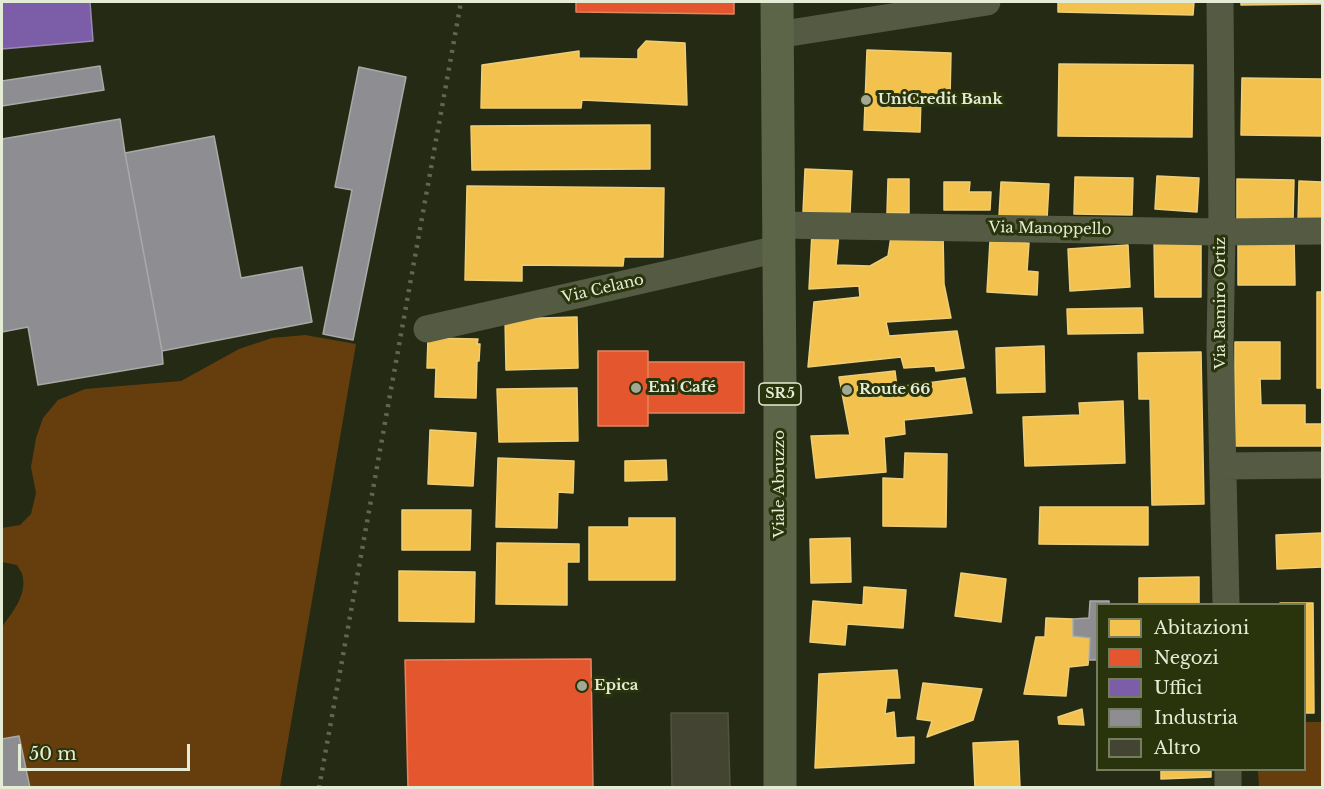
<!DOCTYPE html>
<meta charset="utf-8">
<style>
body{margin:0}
#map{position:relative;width:1324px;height:789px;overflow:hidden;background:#252a15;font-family:"Libre Baskerville",serif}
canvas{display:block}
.frame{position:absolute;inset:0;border:3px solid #e5ecd6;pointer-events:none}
.legend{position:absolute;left:1096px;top:603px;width:210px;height:168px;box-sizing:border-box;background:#29330c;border:2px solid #747d5d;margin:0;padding:8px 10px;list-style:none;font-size:18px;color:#e5ecd6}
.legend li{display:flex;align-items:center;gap:12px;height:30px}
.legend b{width:30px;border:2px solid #747d5d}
.scale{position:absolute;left:18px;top:744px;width:172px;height:27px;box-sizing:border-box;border:3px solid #e5ecd6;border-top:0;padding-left:8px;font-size:18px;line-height:21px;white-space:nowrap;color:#e5ecd6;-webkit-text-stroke:4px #29330c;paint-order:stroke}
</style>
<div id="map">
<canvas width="1324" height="789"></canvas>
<div class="frame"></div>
<ul class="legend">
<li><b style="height:16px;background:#f2c14e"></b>Abitazioni</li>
<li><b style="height:16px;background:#e4572e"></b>Negozi</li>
<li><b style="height:16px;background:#7b5ea7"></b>Uffici</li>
<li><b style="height:16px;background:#8d8d92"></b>Industria</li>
<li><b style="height:16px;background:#434532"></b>Altro</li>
</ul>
<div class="scale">50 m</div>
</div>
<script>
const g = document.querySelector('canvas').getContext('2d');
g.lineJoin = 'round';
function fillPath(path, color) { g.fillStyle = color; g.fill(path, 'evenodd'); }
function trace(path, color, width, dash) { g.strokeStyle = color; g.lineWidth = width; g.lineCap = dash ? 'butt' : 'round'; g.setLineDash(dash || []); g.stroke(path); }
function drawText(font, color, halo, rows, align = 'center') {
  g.font = font + ' "Libre Baskerville",serif'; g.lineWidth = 6; g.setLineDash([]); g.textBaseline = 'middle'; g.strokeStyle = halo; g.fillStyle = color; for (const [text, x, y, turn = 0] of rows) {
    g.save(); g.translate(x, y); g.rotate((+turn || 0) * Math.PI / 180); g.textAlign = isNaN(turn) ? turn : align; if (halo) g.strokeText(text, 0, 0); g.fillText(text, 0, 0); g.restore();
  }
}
const green = new Path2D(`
 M305,335L356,344L280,787H30L19,736L2,739V627C12,613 26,596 23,578C23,573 19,569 17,565L2,562V528L20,525L31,514L36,493L31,467L36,438L43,418L58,400L85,389L181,381L239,349L272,338Z
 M1305,722H1322V787H1259L1258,770H1304Z`);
const homes = new Path2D(`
 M1058,2H1194L1193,15L1058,12Z
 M1241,2H1322V4L1241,5Z
 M646,41L685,43L687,105L582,100L581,108H481L482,65L579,51V58L638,59V50Z
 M867,50L951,53L950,98L921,97L920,132L864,130Z
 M1059,64L1193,65L1192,137L1058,136Z
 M1242,78L1322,79V136L1241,135Z
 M650,125V169L472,170L471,126Z
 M805,169L852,171L850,214L803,212Z
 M1157,176L1199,178L1197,212L1155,209Z
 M1075,177L1133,178L1132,215L1074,214Z
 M888,179H909V213H887Z
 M1237,179L1294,180L1293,220L1237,219Z
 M1299,181L1322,182V222H1298Z
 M944,182H970L969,192H991L990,210H944Z
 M1001,182L1049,184L1047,219L999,216Z
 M467,186L664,188L663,257H624L623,266L522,265V281L465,280Z
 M892,230L943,233L944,284L951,318L886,322L889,336L957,331L964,368L936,371L935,366L904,368L901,357L808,367L814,302L860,297L859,286L809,289L812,232L839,233L836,265L870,266L888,256Z
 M1294,238L1295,285H1238V239Z
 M1201,240V297H1155L1154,241Z
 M990,241L1029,243L1027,271L1038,272L1037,295L987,292Z
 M1128,245L1130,287L1070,291L1068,249Z
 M1317,292H1322V388H1317Z
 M1142,308L1143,333L1068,334L1067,309Z
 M577,317L578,368L506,370L505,319Z
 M428,338L478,339L477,344H480L479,361H477L476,398L435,397L436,368H427Z
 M1235,342H1280V379H1260L1261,405H1305V424H1322V446H1235Z
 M1044,346L1045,392L997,393L996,348Z
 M1201,352L1204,504L1152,505L1150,399H1139L1138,353Z
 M895,371L897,387L965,378L972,413L904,420L905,434L884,437L886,472L816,478L811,436L850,435L839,377Z
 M577,388L578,441L499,442L497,389Z
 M1123,401L1125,463L1025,466L1023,417L1080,415L1079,403Z
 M430,430L476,433L473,486L428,484Z
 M905,453L947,454L946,527L883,526V478L904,479Z
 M498,458L574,461L573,493L558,492L557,528L496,527Z
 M666,460L667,480L625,481V461Z
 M1040,507H1148V545L1039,544Z
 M402,510H471L470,550H402Z
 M629,518H675V580H589V527H629Z
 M1322,533V567L1277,569L1276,535Z
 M850,538L851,582L811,583L810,539Z
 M497,543L579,544V562H567V605L496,604Z
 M399,571L475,572L474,622L399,621Z
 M961,573L1006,579L1001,622L955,616Z
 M1199,577V604H1139V578Z
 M864,587L906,590L903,628L847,624L845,645L810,642L813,601L863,605Z
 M1280,603H1313L1314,713H1304V604H1280Z
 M1046,618L1073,619V636L1090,638L1088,665L1069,667L1066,696L1024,694L1036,637H1045Z
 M897,670L900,698H887L885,714L894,712L896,738L914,737V763L815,768L819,674Z
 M923,683L982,689L973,720L927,737L932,721L917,719Z
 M1082,709L1084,725L1059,724L1058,717Z
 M1018,741L1020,788H975L973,743Z
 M1161,770H1211V777L1161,779Z`);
const shops = new Path2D(`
 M576,2H734V14L576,12Z
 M598,351H648V426H598Z
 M648,362H744V413H648Z
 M591,659L593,788H408L405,660Z`);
const offices = new Path2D(`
 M2,2H90L93,41L2,49Z`);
const industry = new Path2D(`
 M100,66L104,90L2,106V81Z
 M359,67L406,77L353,340L323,334L352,190L335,187Z
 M120,119L125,153L162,351L163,364L38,385L28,327L2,332V139Z
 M214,136L241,278L302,267L312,322L162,351L125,153Z
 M1090,601H1109V604H1098V660H1089L1090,638L1073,636V619L1089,618Z
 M19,736L30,788H2V739Z`);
const building = new Path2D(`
 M671,713H728L730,788H672Z`);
const street = new Path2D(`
 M1220,2L1222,232L1220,345L1226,604
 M777,35L987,2
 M778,225L1222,232L1322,231
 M427,329L778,249
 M1223,466L1322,465
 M1228,788V770`);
const primary = new Path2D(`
 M777,2L780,391V788`);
const rail = new Path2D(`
 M319,788L461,2`);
const markers = [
 [866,100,6,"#a2a892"],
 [636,388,6,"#a2a892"],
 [847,390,6,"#a2a892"],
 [582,686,6,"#a2a892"]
];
const shields = [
 [780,394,42]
];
const shieldNames = [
 ["SR5",780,394]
];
const poiNames = [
 ["UniCredit Bank",878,100],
 ["Eni Café",648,388],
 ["Route 66",859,390],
 ["Epica",594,686]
];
const streetNames = [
 ["Via Manoppello",1050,229,1],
 ["Via Celano",603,289,-13],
 ["Via Ramiro Ortiz",1221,303,-90],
 ["Viale Abruzzo",780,484,-90]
];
fillPath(green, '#663e0d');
fillPath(homes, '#f2c14e');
trace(homes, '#eece77', 1.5);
fillPath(shops, '#e4572e');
trace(shops, '#e48460', 1.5);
fillPath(offices, '#7b5ea7');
trace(offices, '#9b89b5', 1.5);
fillPath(industry, '#8d8d92');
trace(industry, '#a7aaa6', 1.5);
fillPath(building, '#434532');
trace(building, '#525342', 1.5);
trace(street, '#555b42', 27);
trace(primary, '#5c6547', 33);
trace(rail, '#616652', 4.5, [3, 6]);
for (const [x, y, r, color] of markers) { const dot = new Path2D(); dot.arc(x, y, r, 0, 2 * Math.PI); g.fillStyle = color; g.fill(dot); trace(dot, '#29330c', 2); }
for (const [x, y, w] of shields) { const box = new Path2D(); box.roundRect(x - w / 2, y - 11, w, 22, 4.5); g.fillStyle = '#29330c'; g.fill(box); trace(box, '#e5ecd6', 1.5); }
drawText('bold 14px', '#e5ecd6', null, shieldNames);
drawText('bold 15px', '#e5ecd6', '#29330c', poiNames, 'left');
drawText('15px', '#e5ecd6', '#29330c', streetNames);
</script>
